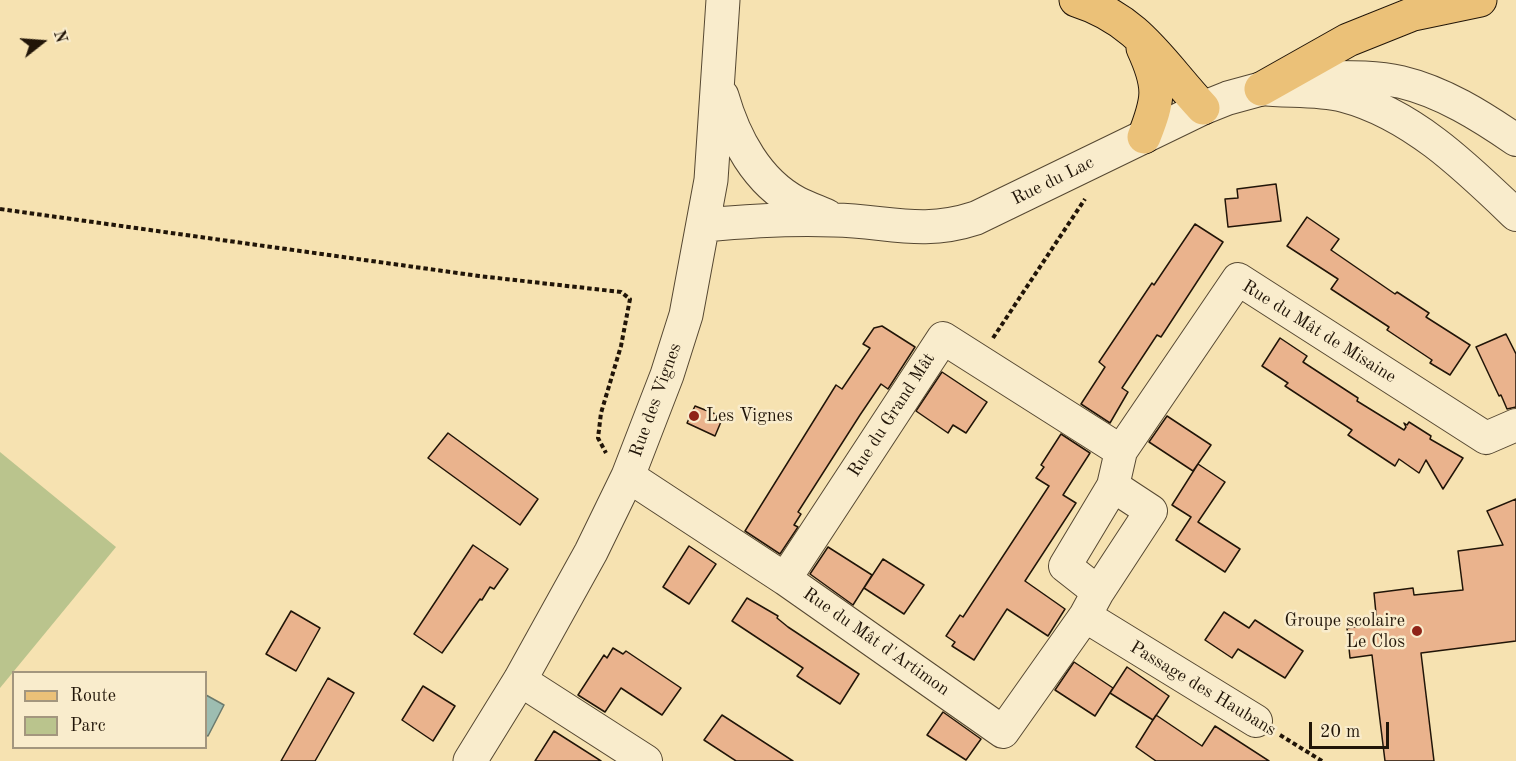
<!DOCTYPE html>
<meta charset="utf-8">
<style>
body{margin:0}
#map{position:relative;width:1516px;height:761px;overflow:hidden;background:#f6e2b1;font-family:"Old Standard TT",serif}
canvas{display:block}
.legend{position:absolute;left:12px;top:671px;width:195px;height:78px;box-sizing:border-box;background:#f9eccc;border:2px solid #a3967e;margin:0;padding:8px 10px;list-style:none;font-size:18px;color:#211508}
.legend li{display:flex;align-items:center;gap:12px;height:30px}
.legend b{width:30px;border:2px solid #a3967e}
.north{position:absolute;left:12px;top:12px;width:60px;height:60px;-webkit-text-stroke:4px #f9eccc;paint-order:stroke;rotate:73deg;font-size:16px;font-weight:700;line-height:24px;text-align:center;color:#211508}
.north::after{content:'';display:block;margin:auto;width:21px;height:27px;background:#211508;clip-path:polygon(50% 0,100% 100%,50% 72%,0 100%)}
.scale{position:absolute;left:1309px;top:722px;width:80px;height:27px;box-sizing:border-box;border:3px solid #211508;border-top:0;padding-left:8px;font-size:18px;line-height:21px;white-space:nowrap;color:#211508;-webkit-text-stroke:4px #f9eccc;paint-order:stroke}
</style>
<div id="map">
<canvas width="1516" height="761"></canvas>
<ul class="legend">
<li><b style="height:8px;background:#ebc178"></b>Route</li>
<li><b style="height:16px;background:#bac48d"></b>Parc</li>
</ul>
<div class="north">N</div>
<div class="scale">20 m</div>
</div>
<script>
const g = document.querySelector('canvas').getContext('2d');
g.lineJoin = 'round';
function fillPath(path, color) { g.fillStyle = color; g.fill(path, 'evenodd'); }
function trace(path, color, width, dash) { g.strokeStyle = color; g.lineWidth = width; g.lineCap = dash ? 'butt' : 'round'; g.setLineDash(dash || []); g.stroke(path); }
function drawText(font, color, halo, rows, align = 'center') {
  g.font = font + ' "Old Standard TT",serif'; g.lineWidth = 5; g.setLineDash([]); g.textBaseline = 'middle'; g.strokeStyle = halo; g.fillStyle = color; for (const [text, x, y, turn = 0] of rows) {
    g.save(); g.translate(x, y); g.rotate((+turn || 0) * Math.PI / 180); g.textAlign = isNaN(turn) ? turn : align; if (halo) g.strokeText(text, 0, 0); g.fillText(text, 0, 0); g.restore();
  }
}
const green = new Path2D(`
 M0,452L116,547L0,688Z`);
const water = new Path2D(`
 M206,695L224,705L208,736L206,735Z`);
const building = new Path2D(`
 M1276,184L1281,221L1228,227L1225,199L1238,198L1237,189Z
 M1307,217L1339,239L1331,250L1395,294L1397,292L1429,313L1426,317L1470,345L1450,375L1430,363L1432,360L1387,330L1389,327L1331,289L1338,279L1287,246Z
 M1195,224L1223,242L1161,337L1157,335L1122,388L1128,392L1110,423L1081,404L1105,367L1099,362L1152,283L1154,285Z
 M882,326L915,347L888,389L881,384L860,415L798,512L801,514L794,525L798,527L780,554L745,531L836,385L842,389L870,348L863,344L874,328Z
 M1506,334L1516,354V407L1507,409L1501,395L1499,396L1476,347Z
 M1280,338L1307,356L1303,362L1358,398L1357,401L1404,430L1406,427L1404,423L1407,425L1409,422L1431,436L1430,439L1463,458L1443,489L1426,460L1419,473L1399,459L1395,466L1348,435L1352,430L1285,386L1288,383L1262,366Z
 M942,372L987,402L966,433L953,425L948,433L916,411Z
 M695,406L723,417L715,436L687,423Z
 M1167,416L1211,445L1193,471L1149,442Z
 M448,433L538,499L520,525L428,458Z
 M1061,434L1090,453L1063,495L1076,503L1025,581L1065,609L1048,636L1007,609L974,660L952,646L955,642L946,636L960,615L963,617L1049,486L1036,478L1044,467L1041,465Z
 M1198,464L1225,482L1198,522L1240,549L1225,572L1176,540L1191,517L1172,505Z
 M1516,499V641L1421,653L1434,761H1385L1372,655L1350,658L1347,628L1377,624L1374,593L1413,588L1414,595L1463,590L1458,551L1503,545L1487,511Z
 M473,545L508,569L494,589L490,587L482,600L480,599L442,653L414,634Z
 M689,546L716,564L689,604L663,587Z
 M828,547L872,575L853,605L810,574Z
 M883,559L924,585L904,614L864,588Z
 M747,598L778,616L777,618L788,627L859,674L840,704L797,676L803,668L732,621Z
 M291,611L320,628L296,671L266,654Z
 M1224,612L1249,628L1255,620L1303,651L1285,678L1238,649L1232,658L1205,640Z
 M613,648L623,654L626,651L681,688L662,715L621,688L605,712L578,695L604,655L607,658Z
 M1074,662L1113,688L1095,716L1055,690Z
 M1127,667L1169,696L1153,720L1110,693Z
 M328,678L354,693L315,761H281Z
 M423,686L455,706L433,741L402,720Z
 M943,712L981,739L966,760L927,735Z
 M722,715L793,761H736L704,740Z
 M1156,715L1202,746L1215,726L1269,761H1156L1136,747Z
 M554,731L601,761H535Z`);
const path = new Path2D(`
 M0,209L479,276L621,292L630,299L621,346L601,413L598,438L606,453
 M993,338L1085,199
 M1280,735L1322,761`);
const minor = new Path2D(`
 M1318,77C1345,77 1374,76 1401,82C1443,92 1481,116 1516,140
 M1261,89C1288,92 1318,89 1344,96C1412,114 1466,167 1516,215
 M628,476L785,579L1003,732L1085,616L1098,592L1065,566L1113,486L1121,451L1238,279L1486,438L1516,425
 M785,579L943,338L1121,451
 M1098,592L1151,511L1113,486
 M1085,616L1256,721
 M520,680L646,761`);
const tertiary = new Path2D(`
 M722,96C734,138 757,182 797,203C807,208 818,212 827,216
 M704,225C747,221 790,218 834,220C888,221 921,236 976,218L1203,108L1228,98L1261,89
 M470,761L520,680L591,552L628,476L667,375L686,315L711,180L723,0`);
const primary = new Path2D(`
 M1076,0C1139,20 1160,62 1203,108
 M1143,48C1161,87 1159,99 1144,137
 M1261,89L1348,40L1413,14L1480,0`);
const markers = [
 [694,416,6,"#8f2418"],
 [1417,631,6,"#8f2418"]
];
const streetNames = [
 ["Rue du Lac",1053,181,-26],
 ["Rue du Mât de Misaine",1319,332,32],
 ["Rue des Vignes",656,400,-70],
 ["Rue du Grand Mât",892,415,-57],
 ["Rue du Mât d'Artimon",876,642,35],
 ["Passage des Haubans",1203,689,31]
];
const poiNames = [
 ["Les Vignes",706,416],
 ["Groupe scolaire",1405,621,"right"],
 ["Le Clos",1405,642,"right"]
];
fillPath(green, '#bac48d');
fillPath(water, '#9dbdb1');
trace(water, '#6b7a6d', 1.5);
fillPath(building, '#eab38d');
trace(building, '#211508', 1.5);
trace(minor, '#564832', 34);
trace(tertiary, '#564832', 35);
trace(primary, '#211508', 35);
trace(path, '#211508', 4, [4.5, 3]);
trace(minor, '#f9eccc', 32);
trace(tertiary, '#f9eccc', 33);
trace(primary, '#ebc178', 33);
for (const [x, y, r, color] of markers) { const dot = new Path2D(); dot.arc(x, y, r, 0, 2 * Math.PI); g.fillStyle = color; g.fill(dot); trace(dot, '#f9eccc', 2); }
drawText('18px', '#211508', '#f9eccc', streetNames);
drawText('18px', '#211508', '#f9eccc', poiNames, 'left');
</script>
